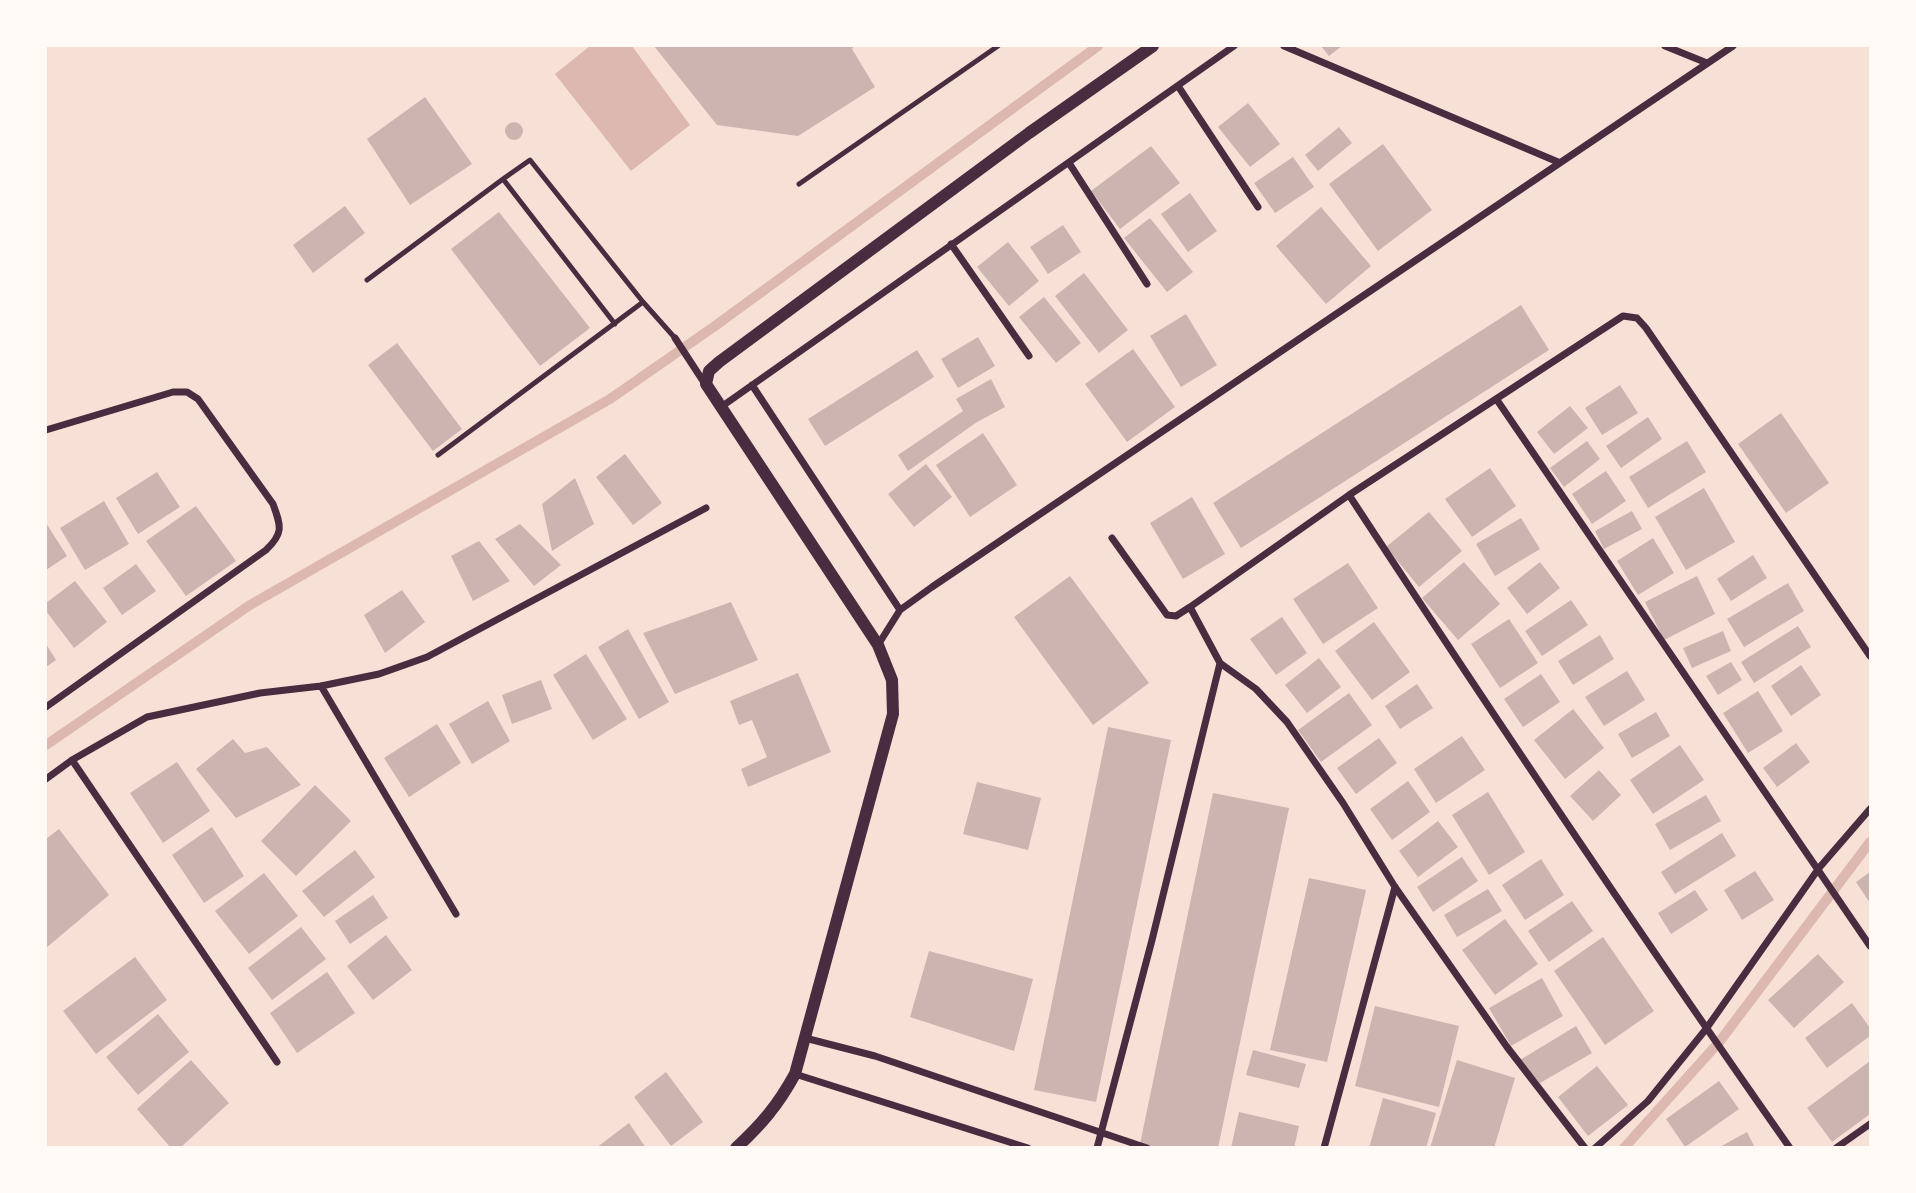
<!DOCTYPE html>
<style>
body{margin:0}
#map{position:relative;width:1916px;height:1193px;overflow:hidden;background:#f7e1d7;font-family:Barlow,sans-serif}
canvas{display:block}
.frame{position:absolute;inset:0;border:47px solid #fffaf5;pointer-events:none}
</style>
<div id="map">
<canvas width="1916" height="1193"></canvas>
<div class="frame"></div>
</div>
<script>
const g = document.querySelector('canvas').getContext('2d');
g.lineJoin = 'round';
function fillPath(path, color) { g.fillStyle = color; g.fill(path, 'evenodd'); }
function trace(path, color, width, dash) { g.strokeStyle = color; g.lineWidth = width; g.lineCap = dash ? 'butt' : 'round'; g.setLineDash(dash || []); g.stroke(path); }
const water = new Path2D(`
 M590,46H632L690,125L631,171L555,74Z`);
const stream = new Path2D(`
 M46,745L250,605L610,399L715,326L1098,46
 M1624,1148L1720,1041L1870,842`);
const building = new Path2D(`
 M654,46H854L852,49L875,87L798,136L717,125Z
 M1321,46H1342L1329,56Z
 M425,97L472,164L410,205L367,139Z
 M1248,103L1280,144L1250,167L1218,127Z
 M505 131a9 9 0 1 1 18 0a9 9 0 1 1-18 0Z
 M1339,127L1352,143L1318,171L1305,155Z
 M1383,144L1432,210L1378,251L1329,184Z
 M1151,146L1180,183L1120,229L1091,191Z
 M1293,157L1314,187L1275,213L1254,183Z
 M1190,193L1217,231L1188,252L1161,214Z
 M345,206L365,233L313,273L293,245Z
 M1321,207L1371,266L1326,304L1276,246Z
 M499,212L590,328L540,366L451,249Z
 M1150,218L1193,272L1167,292L1124,238Z
 M1063,225L1081,252L1048,274L1030,247Z
 M1008,242L1039,281L1009,306L977,267Z
 M1084,273L1128,330L1099,353L1055,296Z
 M1044,297L1081,343L1056,363L1019,317Z
 M1521,305L1549,350L1241,548L1213,503Z
 M1186,314L1217,365L1181,387L1150,336Z
 M978,337L995,366L958,388L941,359Z
 M397,343L462,429L433,451L368,365Z
 M1133,349L1175,407L1127,442L1085,384Z
 M917,350L934,377L825,446L808,419Z
 M991,379L1005,407L977,422L908,471L898,455L963,411L956,399Z
 M1620,385L1638,413L1602,435L1585,408Z
 M1570,406L1588,428L1554,454L1537,432Z
 M1781,413L1829,483L1786,513L1738,444Z
 M1648,417L1662,439L1621,468L1606,446Z
 M983,433L1017,485L970,517L936,465Z
 M1587,441L1600,459L1564,487L1550,468Z
 M1687,441L1706,472L1648,508L1629,477Z
 M625,454L662,503L633,525L596,477Z
 M926,464L952,497L914,527L888,494Z
 M1490,468L1516,506L1472,537L1445,499Z
 M1606,471L1626,501L1592,524L1572,494Z
 M157,472L180,507L138,534L116,498Z
 M575,478L594,524L552,551L542,504Z
 M1704,488L1735,542L1686,570L1655,517Z
 M1192,497L1225,554L1183,579L1150,523Z
 M104,501L129,544L85,570L60,528Z
 M196,506L236,561L186,596L146,541Z
 M1632,511L1642,529L1604,549L1595,531Z
 M1429,512L1462,551L1419,587L1386,547Z
 M1521,518L1540,549L1495,576L1476,544Z
 M46,523L67,556L46,570Z
 M520,524L561,565L534,586L495,539Z
 M1653,538L1674,573L1638,595L1617,561Z
 M479,541L510,581L473,601L451,556Z
 M1753,555L1767,578L1731,601L1717,579Z
 M1464,562L1500,604L1458,640L1422,598Z
 M1540,562L1560,588L1527,614L1507,588Z
 M1348,563L1378,608L1323,644L1293,599Z
 M136,564L156,591L122,615L103,588Z
 M1070,576L1149,683L1093,725L1014,617Z
 M1697,576L1715,614L1664,640L1645,602Z
 M75,581L107,622L74,648L46,611V603Z
 M1788,583L1804,611L1744,647L1727,619Z
 M402,590L425,622L385,653L364,615Z
 M1571,600L1588,625L1542,656L1525,631Z
 M731,602L758,660L675,694L643,633Z
 M1282,617L1307,653L1276,675L1250,639Z
 M1509,619L1538,663L1500,688L1471,644Z
 M1374,622L1410,672L1372,700L1335,651Z
 M1798,626L1811,647L1754,683L1741,662Z
 M628,629L669,702L639,719L598,647Z
 M1723,631L1731,651L1692,668L1683,648Z
 M1600,635L1614,659L1573,685L1558,661Z
 M46,644L56,660L46,667Z
 M586,654L627,719L593,740L553,675Z
 M1319,658L1341,687L1307,713L1285,685Z
 M1731,662L1742,680L1718,695L1706,676Z
 M1801,665L1821,695L1791,716L1771,686Z
 M1627,671L1645,700L1604,726L1585,697Z
 M798,673L831,752L748,787L741,769L767,757L752,720L739,725L730,701Z
 M1541,674L1560,702L1523,727L1504,699Z
 M541,680L552,709L512,724L502,695Z
 M1417,684L1433,708L1400,729L1385,706Z
 M1758,691L1783,731L1748,753L1723,713Z
 M1349,693L1372,725L1321,762L1298,730Z
 M488,701L510,741L472,764L449,724Z
 M1573,709L1604,748L1565,779L1534,740Z
 M1656,712L1670,736L1632,758L1618,734Z
 M437,724L461,763L409,797L384,758Z
 M1108,727L1171,740L1096,1102L1034,1090Z
 M1462,736L1485,770L1436,803L1414,769Z
 M1379,738L1397,763L1356,794L1337,768Z
 M233,739L245,753L267,747L301,785L236,818L196,769Z
 M1796,743L1810,762L1777,787L1763,768Z
 M1680,745L1704,780L1653,814L1630,780Z
 M177,762L210,811L163,843L130,793Z
 M1599,770L1621,795L1593,821L1570,796Z
 M1408,781L1430,812L1392,840L1370,809Z
 M977,782L1041,798L1028,850L963,834Z
 M315,785L351,821L296,876L261,841Z
 M1488,792L1525,852L1489,875L1452,815Z
 M1213,793L1289,808L1218,1148H1152L1140,1144Z
 M1706,795L1721,821L1670,850L1655,824Z
 M1438,821L1458,847L1418,877L1399,851Z
 M212,827L244,876L204,903L172,855Z
 M59,829L109,895L46,948V839Z
 M1722,833L1736,856L1675,894L1661,872Z
 M355,850L375,877L324,917L302,891Z
 M1462,857L1478,881L1433,912L1417,887Z
 M1541,859L1564,895L1525,920L1502,885Z
 M1755,871L1774,900L1742,920L1724,890Z
 M1870,872V903L1856,882Z
 M264,873L298,916L249,954L215,911Z
 M1309,878L1366,890L1327,1062L1270,1050Z
 M1488,889L1502,911L1457,937L1444,915Z
 M1695,890L1708,910L1671,934L1658,913Z
 M373,895L388,918L350,944L335,921Z
 M1572,901L1593,931L1549,962L1528,931Z
 M1505,919L1538,964L1495,995L1462,950Z
 M301,927L326,959L272,1000L248,968Z
 M386,935L412,970L373,1000L347,966Z
 M1603,937L1654,1011L1605,1045L1554,971Z
 M929,951L1033,979L1014,1051L910,1017Z
 M1818,954L1844,982L1794,1028L1768,1000Z
 M135,957L167,1000L96,1054L63,1011Z
 M327,972L355,1013L297,1053L270,1013Z
 M1542,978L1563,1016L1511,1046L1489,1008Z
 M1852,1003L1870,1028V1036L1827,1068L1805,1038Z
 M1375,1006L1459,1026L1439,1107L1355,1086Z
 M158,1014L189,1052L138,1095L106,1057Z
 M1576,1026L1592,1053L1540,1083L1520,1060Z
 M1253,1050L1306,1064L1299,1088L1246,1075Z
 M191,1060L229,1103L180,1148H171L137,1109Z
 M1457,1060L1515,1078L1494,1148H1430Z
 M1870,1061V1114L1832,1142L1807,1108Z
 M1597,1066L1628,1105L1588,1136L1558,1097Z
 M666,1072L703,1122L671,1146L634,1097Z
 M1719,1081L1739,1109L1685,1147L1666,1119Z
 M1383,1098L1436,1113L1426,1148H1369Z
 M1239,1112L1299,1126L1294,1148H1231Z
 M629,1123L646,1148H596Z
 M1747,1132L1755,1148H1718Z`);
const service = new Path2D(`
 M799,184L998,46
 M367,280L503,179
 M615,324L503,179L530,160L643,302L675,338
 M438,455L643,302`);
const minor = new Path2D(`
 M1284,46L1558,162
 M1665,46L1707,63
 M1178,86L1258,207
 M1069,163L1147,284
 M951,244L1029,356
 M675,338L705,384
 M752,385L900,610
 M1497,400L1870,946
 M721,407L1234,46
 M46,430L173,392H187L198,399L273,504C281,526 284,533 266,550L46,707
 M1349,495C1493,715 1639,933 1790,1148
 M1112,538L1167,615L1176,616L1190,607
 M878,645L900,610L932,587L1733,46
 M1220,663L1256,689L1287,722L1343,803L1395,887L1507,1047L1585,1148
 M321,686L456,914
 M72,760L277,1062
 M46,779L72,760L147,717L260,693L321,686L379,674L427,657L706,508
 M805,1038L875,1056L1147,1148
 M795,1074L1028,1148
 M1097,1148L1152,940L1220,663L1190,607L1349,495L1623,316L1637,318L1646,328L1870,656
 M1324,1148L1395,887
 M1595,1148L1648,1101L1706,1029L1819,868L1870,809
 M1836,1148L1870,1124`);
const tertiary = new Path2D(`
 M736,1148C762,1124 778,1105 795,1074L893,714L892,680L878,645L706,384L709,371L719,362L1029,133L1153,46`);
fillPath(water, '#dcb8b0');
trace(stream, '#dcb8b0', 10);
fillPath(building, '#ccb4b1');
trace(service, '#4a2c40', 5);
trace(minor, '#4a2c40', 7);
trace(tertiary, '#4a2c40', 12);
</script>
